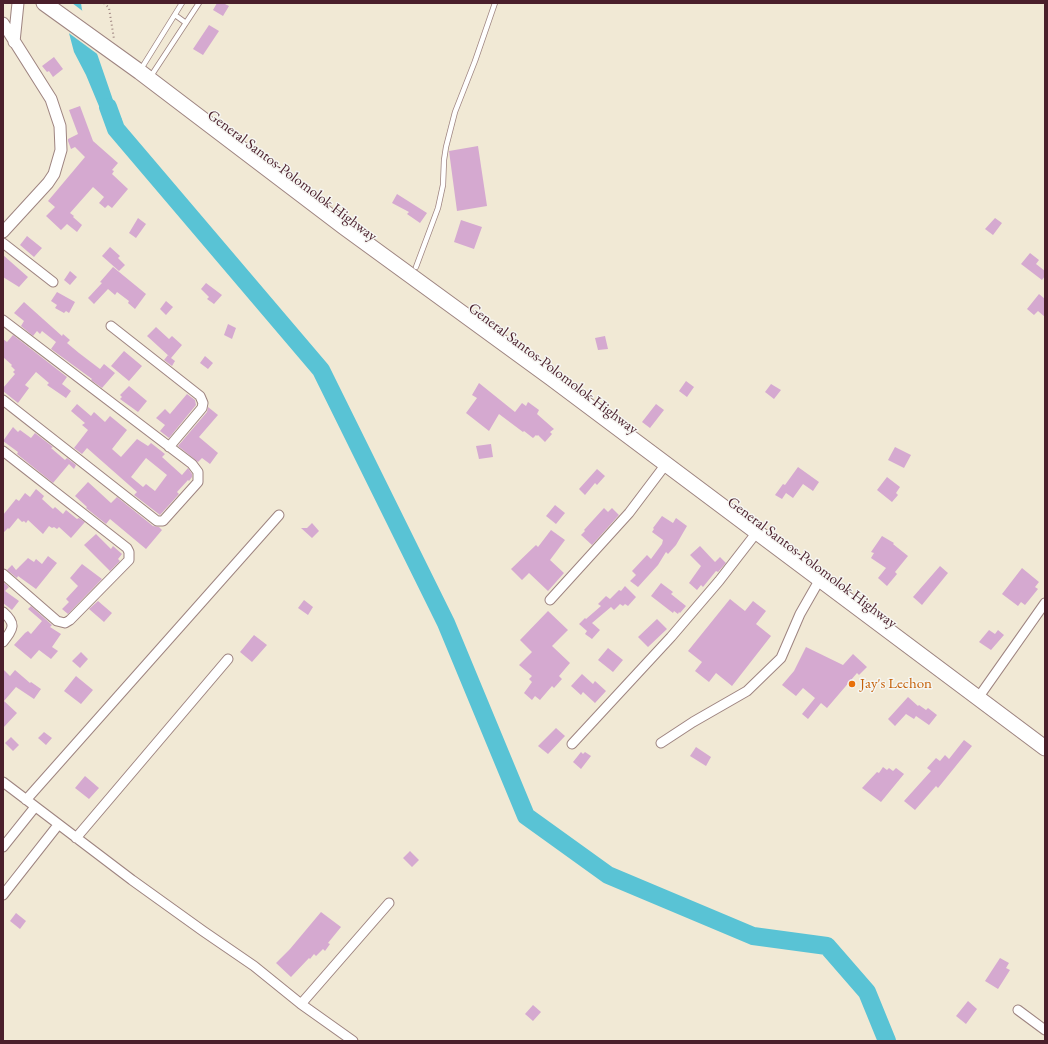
<!DOCTYPE html>
<style>
body{margin:0}
#map{position:relative;width:1048px;height:1044px;overflow:hidden;background:#f1e9d5;font-family:"EB Garamond",serif}
canvas{display:block}
.frame{position:absolute;inset:0;border:4px solid #4a1f2b;pointer-events:none}
</style>
<div id="map">
<canvas width="1048" height="1044"></canvas>
<div class="frame"></div>
</div>
<script>
const g = document.querySelector('canvas').getContext('2d');
g.lineJoin = 'round';
function fillPath(path, color) { g.fillStyle = color; g.fill(path, 'evenodd'); }
function trace(path, color, width, dash) { g.strokeStyle = color; g.lineWidth = width; g.lineCap = dash ? 'butt' : 'round'; g.setLineDash(dash || []); g.stroke(path); }
function drawText(font, color, halo, rows, align = 'center') {
  g.font = font + ' "EB Garamond",serif'; g.lineWidth = 3; g.setLineDash([]); g.textBaseline = 'middle'; g.strokeStyle = halo; g.fillStyle = color; for (const [text, x, y, turn = 0] of rows) {
    g.save(); g.translate(x, y); g.rotate((+turn || 0) * Math.PI / 180); g.textAlign = isNaN(turn) ? turn : align; if (halo) g.strokeText(text, 0, 0); g.fillText(text, 0, 0); g.restore();
  }
}
const water = new Path2D(`
 M61,3H81L82,10L113,100L122,120L116,129L106,123L86,75L74,52Z`);
const pier = new Path2D(`
 M59,3H72L84,12L100,56L66,31Z`);
const river = new Path2D(`
 M108,107L116,129L321,370L446,623L526,816L608,875L753,936L827,946L867,992L887,1041`);
const building = new Path2D(`
 M217,3H223L229,6L223,16L213,10Z
 M209,25L219,31L203,55L193,49Z
 M54,57L63,69L53,77L49,71L47,72L42,66Z
 M80,106L93,141L118,163L112,170L114,171L112,174L128,189L112,208L108,205L105,208L99,203L104,197L93,187L70,213L74,216L73,217L82,225L77,232L67,224L61,230L46,216L55,207L48,201L85,157L75,147L71,149L68,141V139L78,134L69,110Z
 M478,146L487,206L457,211L449,151Z
 M397,194L427,213L420,223L407,214L409,212L392,203Z
 M138,218L146,224L136,238L129,233Z
 M995,218L1002,223L993,235L985,229Z
 M461,220L482,227L474,249L454,242Z
 M27,236L42,248L34,257L20,245Z
 M110,247L120,256L118,258L125,265L119,271L102,256Z
 M1030,253L1039,260L1036,264L1045,271V276L1042,280L1021,264Z
 M3,255L28,277L19,287L3,277Z
 M113,267L146,294L135,309L128,303L129,301L117,292L115,295L108,289L94,304L88,298L102,283L100,282Z
 M70,271L77,277L70,285L64,280Z
 M206,283L222,295L214,304L207,299L209,297L201,289Z
 M57,292L75,302L69,313L66,311L64,313L55,308L57,305L51,301Z
 M1039,294L1045,299V317L1038,311L1034,315L1027,309Z
 M166,301L173,307L166,315L160,309Z
 M24,302L62,336L63,334L70,340L67,343L79,353L100,369L104,364L115,373L102,388L91,380L92,379L51,349L56,342L42,331L40,334L37,331L33,336L21,326L24,321L14,313Z
 M228,324L236,328L232,339L224,335Z
 M156,327L169,339L172,336L182,345L171,358L175,361L172,366L164,360L168,355L170,357L147,336Z
 M13,335L67,377L62,384L71,391L66,398L47,385L49,383L36,372L25,385L29,388L18,403L3,391V388L15,374L13,372L15,370L11,366L12,365L3,357V339L7,342Z
 M605,336L608,349L598,350L595,338Z
 M124,351L142,366L129,381L111,366Z
 M205,356L213,363L208,369L200,363Z
 M686,381L694,387L687,397L679,391Z
 M479,383L515,412L522,403L526,406L528,402L539,410L537,414L554,429L550,432L552,434L545,442L538,435L537,436L536,435L533,438L524,431L523,432L499,414L489,431L466,413L477,398L472,395Z
 M771,384L781,390L774,399L765,392Z
 M129,386L147,401L138,412L120,399L122,397L120,395Z
 M187,394L195,400L196,405L169,438L160,431L165,425L156,418L165,409L170,414Z
 M77,404L91,416L94,412L105,422L110,416L127,430L112,449L121,457L137,439L148,446L151,443L165,454L162,457L182,475L188,468L192,474V477L189,481L188,480L177,492L179,494L160,515L134,495L137,492L87,448L82,454L74,448L88,430L82,425L85,423L71,411ZM146,458L167,475L155,491L146,484L143,487L131,477Z
 M656,404L664,410L650,428L642,422Z
 M208,407L218,415L199,437L218,453L210,464L202,458L198,462L178,446L207,412Z
 M13,427L18,432L20,430L31,438L35,433L53,447L51,448L65,460L67,458L76,465L74,469L69,464L53,483L17,454L18,452L3,441Z
 M491,444L493,457L479,459L476,446Z
 M895,447L911,455L904,468L888,460Z
 M798,467L819,482L813,491L803,484L793,498L786,493L782,499L775,495L783,484L785,485Z
 M597,469L605,476L597,485L595,483L585,495L579,489Z
 M887,477L900,487L896,493L898,495L892,502L877,490Z
 M88,482L111,503L117,497L153,526L159,527L162,530L146,549L110,519L106,524L86,508L87,507L75,496Z
 M36,489L44,496L42,499L53,509L55,507L63,514L66,510L77,519L79,518L85,522L71,538L59,527L57,529L54,527L52,528L49,526L43,534L28,520L26,523L24,521L22,522L18,518L9,529L8,528L3,533V515L16,499L19,501L25,493L30,497Z
 M555,505L565,513L556,524L546,516Z
 M604,508L608,512L612,508L619,515L592,545L581,535L585,531L584,530Z
 M662,516L673,523L676,518L687,526L676,545L668,554L666,552L658,565L638,587L630,581L636,575L632,571L647,555L651,559L662,544L663,540L652,532L654,529L653,528Z
 M312,523L319,531L312,538L301,528H307Z
 M551,530L565,540L550,560L564,573L548,591L529,573L522,580L511,569L536,545L538,547Z
 M96,534L111,549L113,546L122,554L118,559L120,561L110,571L84,545Z
 M882,536L894,543L893,544L908,556L895,572L897,574L887,586L878,578L886,568L871,558L874,553L871,552Z
 M700,546L715,562L720,557L726,563L718,572L716,571L703,587L701,585L697,590L689,583L701,566L690,555Z
 M48,556L57,563L36,589L18,576L17,578L7,570L12,565L16,570L28,558L34,562L36,559L42,564Z
 M82,564L102,579L68,614L62,609L69,602L66,599L78,586L70,578Z
 M940,566L948,573L922,605L913,597Z
 M1022,568L1039,582L1035,587L1038,589L1025,605L1021,602L1018,606L1002,594Z
 M3,582L9,587L5,591L19,601L12,610L3,603Z
 M661,583L673,592L671,594L686,606L680,613L679,612L678,614L674,611L673,613L651,596Z
 M625,586L636,597L628,606L625,604L623,606L620,604L614,610L611,607L592,623L600,630L592,639L585,634L587,631L579,624L585,618L586,619L601,606L598,604L606,596L610,599L619,590L621,591Z
 M730,599L745,611L753,601L766,611L756,624L771,636L732,686L716,673L709,682L695,671L702,662L688,651Z
 M304,600L313,607L308,615L298,608Z
 M98,601L112,613L104,622L89,609Z
 M31,606L52,625L50,627L61,634L52,647L58,651L51,659L39,650L31,659L14,645L25,633L28,631L31,634L42,621L28,609Z
 M548,611L568,630L552,646L570,663L559,676L562,679L554,688L552,686L540,700L535,696L532,700L524,693L532,682L529,679L532,676L519,665L532,652L520,640Z
 M657,619L667,629L648,647L638,637Z
 M989,630L995,634L998,630L1004,635L991,650L979,642Z
 M254,635L267,645L252,662L240,652Z
 M806,647L843,665L853,654L867,667L859,675L857,673L827,708L821,703L808,719L802,714L815,698L803,688L796,696L782,685L794,671Z
 M608,648L623,660L613,672L598,660Z
 M81,652L88,659L80,668L72,661Z
 M3,669L10,676L15,670L30,683L31,682L41,689L34,699L16,687L4,701L17,713L3,728Z
 M582,674L593,684L595,681L606,691L595,703L583,692L581,695L571,686Z
 M76,676L93,690L81,704L64,691Z
 M908,697L918,706L919,705L926,710L928,708L937,715L929,725L916,716L914,719L906,714L895,726L888,719Z
 M556,728L565,736L548,754L538,746Z
 M44,732L52,738L46,745L38,738Z
 M11,737L19,745L13,751L5,743Z
 M964,740L972,746L938,788L936,786L915,810L904,801L931,771L927,768L936,758L940,761L945,755L949,759Z
 M696,747L711,757L706,766L690,756Z
 M581,752L583,754L585,752L591,756L581,769L573,762Z
 M883,767L887,770L889,768L893,771L896,768L904,774L881,802L862,788L877,772L879,773Z
 M85,776L99,788L89,799L75,788Z
 M410,851L419,860L412,867L403,858Z
 M321,912L341,927L328,943L330,944L325,951L323,949L316,956L314,954L310,959L309,958L291,977L276,963L290,949Z
 M16,913L26,921L20,929L10,921Z
 M1000,958L1009,963L1006,968L1010,970L998,989L985,981Z
 M968,1001L977,1009L966,1024L956,1016Z
 M533,1005L541,1012L533,1021L525,1014Z`);
const path = new Path2D(`
 M104,3L109,8L114,39`);
const service = new Path2D(`
 M175,15L186,23
 M141,69L182,3
 M151,76L199,3
 M416,267L438,208L443,185L444,160L446,147L455,112L475,61L495,3`);
const minor = new Path2D(`
 M3,243L53,282
 M3,320L192,464L198,472V482L163,521H157L3,400
 M111,326L200,396L203,403L202,408L169,447
 M3,451L127,548L129,552V560L70,620L65,623L57,621L3,574
 M550,600L629,513L666,464
 M3,612C17,624 13,629 3,642
 M978,698L1045,603
 M661,743L693,722L747,691L781,658L800,614L820,579
 M572,744L671,637L719,581L757,532
 M3,782L132,880L203,931L254,966L301,1004L353,1041
 M26,800L279,515
 M76,838L228,659
 M3,847L35,807
 M3,895L58,825
 M301,1004L389,903
 M1018,1010L1045,1030`);
const tertiary = new Path2D(`
 M3,23L51,99L60,126L61,150L54,174L48,183L3,232
 M14,42L18,3`);
const trunk = new Path2D(`
 M44,3L140,72L344,227L551,378L1045,748`);
const markers = [
 [852,684,4,"#e8710a"]
];
const streetNames = [
 ["General Santos-Polomolok Highway",292,176,37],
 ["General Santos-Polomolok Highway",553,369,37],
 ["General Santos-Polomolok Highway",812,563,37]
];
const foodNames = [
 ["Jay's Lechon",860,684]
];
fillPath(water, '#59c3d5');
fillPath(pier, '#f1e9d5');
trace(river, '#59c3d5', 18);
fillPath(building, '#d5a9d0');
trace(service, '#9e8480', 6);
trace(minor, '#9e8480', 11);
trace(tertiary, '#9e8480', 13);
trace(trunk, '#9e8480', 17);
trace(path, '#9e8480', 2, [1, 3]);
trace(service, '#fff', 4.5);
trace(minor, '#fff', 9);
trace(tertiary, '#fff', 11);
trace(trunk, '#fff', 15);
for (const [x, y, r, color] of markers) { const dot = new Path2D(); dot.arc(x, y, r, 0, 2 * Math.PI); g.fillStyle = color; g.fill(dot); trace(dot, '#f6f6f2', 1.5); }
drawText('15px', '#4a1f2b', '#f6f6f2', streetNames);
drawText('15px', '#c56008', '#f6f6f2', foodNames, 'left');
</script>
